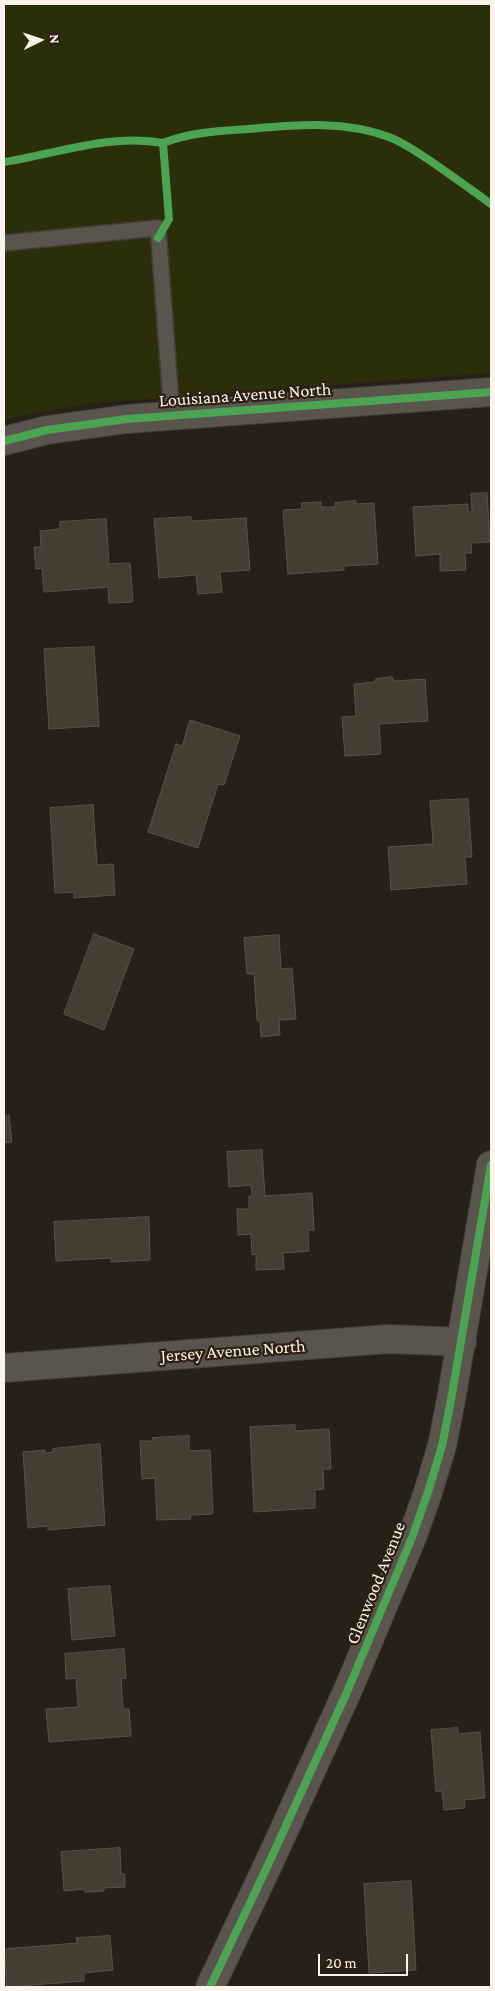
<!DOCTYPE html>
<style>
body{margin:0}
#map{position:relative;width:495px;height:1991px;overflow:hidden;background:#272018;font-family:"Crimson Pro",serif}
canvas{display:block}
.frame{position:absolute;inset:0;border:5px solid #fcf3ea;pointer-events:none}
.north{position:absolute;left:15px;top:15px;width:50px;height:50px;-webkit-text-stroke:4px #2d2012;paint-order:stroke;rotate:86deg;font-size:14px;font-weight:700;line-height:20px;text-align:center;color:#fcf3ea}
.north::after{content:'';display:block;margin:auto;width:18px;height:22px;background:#fcf3ea;clip-path:polygon(50% 0,100% 100%,50% 72%,0 100%)}
.scale{position:absolute;left:318px;top:1954px;width:90px;height:22px;box-sizing:border-box;border:2px solid #fcf3ea;border-top:0;padding-left:6px;font-size:15px;line-height:18px;white-space:nowrap;color:#fcf3ea;-webkit-text-stroke:4px #2d2012;paint-order:stroke}
</style>
<div id="map">
<canvas width="495" height="1991"></canvas>
<div class="frame"></div>
<div class="north">N</div>
<div class="scale">20 m</div>
</div>
<script>
const g = document.querySelector('canvas').getContext('2d');
g.lineJoin = 'round';
function fillPath(path, color) { g.fillStyle = color; g.fill(path, 'evenodd'); }
function trace(path, color, width, dash) { g.strokeStyle = color; g.lineWidth = width; g.lineCap = dash ? 'butt' : 'round'; g.setLineDash(dash || []); g.stroke(path); }
function drawText(font, color, halo, rows, align = 'center') {
  g.font = font + ' "Crimson Pro",serif'; g.lineWidth = 4.5; g.setLineDash([]); g.textBaseline = 'middle'; g.strokeStyle = halo; g.fillStyle = color; for (const [text, x, y, turn = 0] of rows) {
    g.save(); g.translate(x, y); g.rotate((+turn || 0) * Math.PI / 180); g.textAlign = isNaN(turn) ? turn : align; if (halo) g.strokeText(text, 0, 0); g.fillText(text, 0, 0); g.restore();
  }
}
const green = new Path2D(`
 M4,4H491V373L92,403L35,413L4,420Z`);
const building = new Path2D(`
 M487,493L490,542L471,543L472,553H465L466,570L440,571V554L416,556L413,507L468,504V512H472L471,494Z
 M356,501V504L374,503L378,564L344,566V570L288,574L283,510L302,509L301,503L321,502V507H335V503Z
 M191,517L192,521L246,518L250,570L220,572L222,592L198,594L196,575L159,578L154,519Z
 M106,519L109,564L130,563L133,602L109,603L108,587L44,592L42,568L36,569L34,547H41L40,531L60,529V522Z
 M94,647L99,726L49,729L44,649Z
 M392,677L394,681L425,679L428,721L379,724L381,754L345,756L342,717L356,716L354,684L374,682L376,679Z
 M190,720L240,736L224,785L218,784L198,848L148,832L176,744L182,746Z
 M468,799L472,857H465L467,884L391,890L388,847L433,844L430,801Z
 M93,805L97,865L113,864L115,895L74,898V892L55,893L50,808Z
 M94,934L134,949L104,1030L64,1014Z
 M279,935L281,969L292,968L296,1019L279,1020L280,1035L261,1037L260,1021H257L254,974H247L244,938Z
 M9,1115L12,1142L4,1143V1116Z
 M262,1150L265,1196L312,1193L314,1230H308L309,1251L283,1253L284,1269L256,1270V1254L252,1255L251,1234L238,1235L237,1209H249V1196H252L251,1185L229,1187L227,1152Z
 M149,1217L150,1260L111,1262V1258L56,1261L54,1222Z
 M295,1425V1431L329,1429L331,1469H323L324,1489L315,1490V1508L254,1512L250,1427Z
 M189,1436V1451L210,1450L213,1514L190,1515L191,1519L157,1520L155,1478L142,1479L140,1441H153L152,1438Z
 M100,1444L105,1525L48,1530V1526L28,1528L23,1452L45,1450V1453L53,1452V1449Z
 M110,1586L115,1636L72,1640L68,1589Z
 M124,1649L126,1678L121,1679L123,1709H129L131,1736L49,1742L46,1709L78,1707L76,1678L66,1679L65,1654Z
 M458,1728V1734L480,1732L485,1798L464,1800L465,1808L444,1810L442,1791L436,1792L431,1730Z
 M120,1848L121,1874H125V1887L104,1888V1891L85,1892V1889L64,1891L61,1852Z
 M411,1881L416,1970L369,1973L364,1884Z
 M110,1936L113,1970L84,1973V1981L7,1987L4,1949L77,1943L76,1938Z`);
const lane = new Path2D(`
 M4,243L158,228L172,416`);
const street = new Path2D(`
 M4,441L47,430L127,419L491,392`);
const secondary = new Path2D(`
 M4,1368L389,1339L462,1342
 M210,1987L268,1865L347,1692L413,1535L428,1492L442,1446L451,1400L491,1165`);
const cycleway = new Path2D(`
 M163,143C190,132 220,131 249,129C296,125 344,120 389,137C405,143 418,153 432,162C452,176 472,190 491,204
 M4,162C55,154 111,133 163,143L169,219L158,238
 M4,441L47,430L127,419L491,392
 M210,1987L268,1865L347,1692L413,1535L428,1492L442,1446L451,1400L491,1165`);
const streetNames = [
 ["Louisiana Avenue North",245,395,-4],
 ["Jersey Avenue North",233,1351,-4],
 ["Glenwood Avenue",376,1583,-68]
];
fillPath(green, '#2b2f09');
fillPath(building, '#453d32');
trace(building, '#57514a', 1);
trace(lane, '#423c36', 18);
trace(street, '#423c36', 30);
trace(secondary, '#423c36', 30);
trace(lane, '#5a544f', 15);
trace(street, '#5a544f', 28);
trace(secondary, '#5a544f', 28);
trace(cycleway, '#4ca352', 8);
drawText('18px', '#fcf3ea', '#2d2012', streetNames);
</script>
